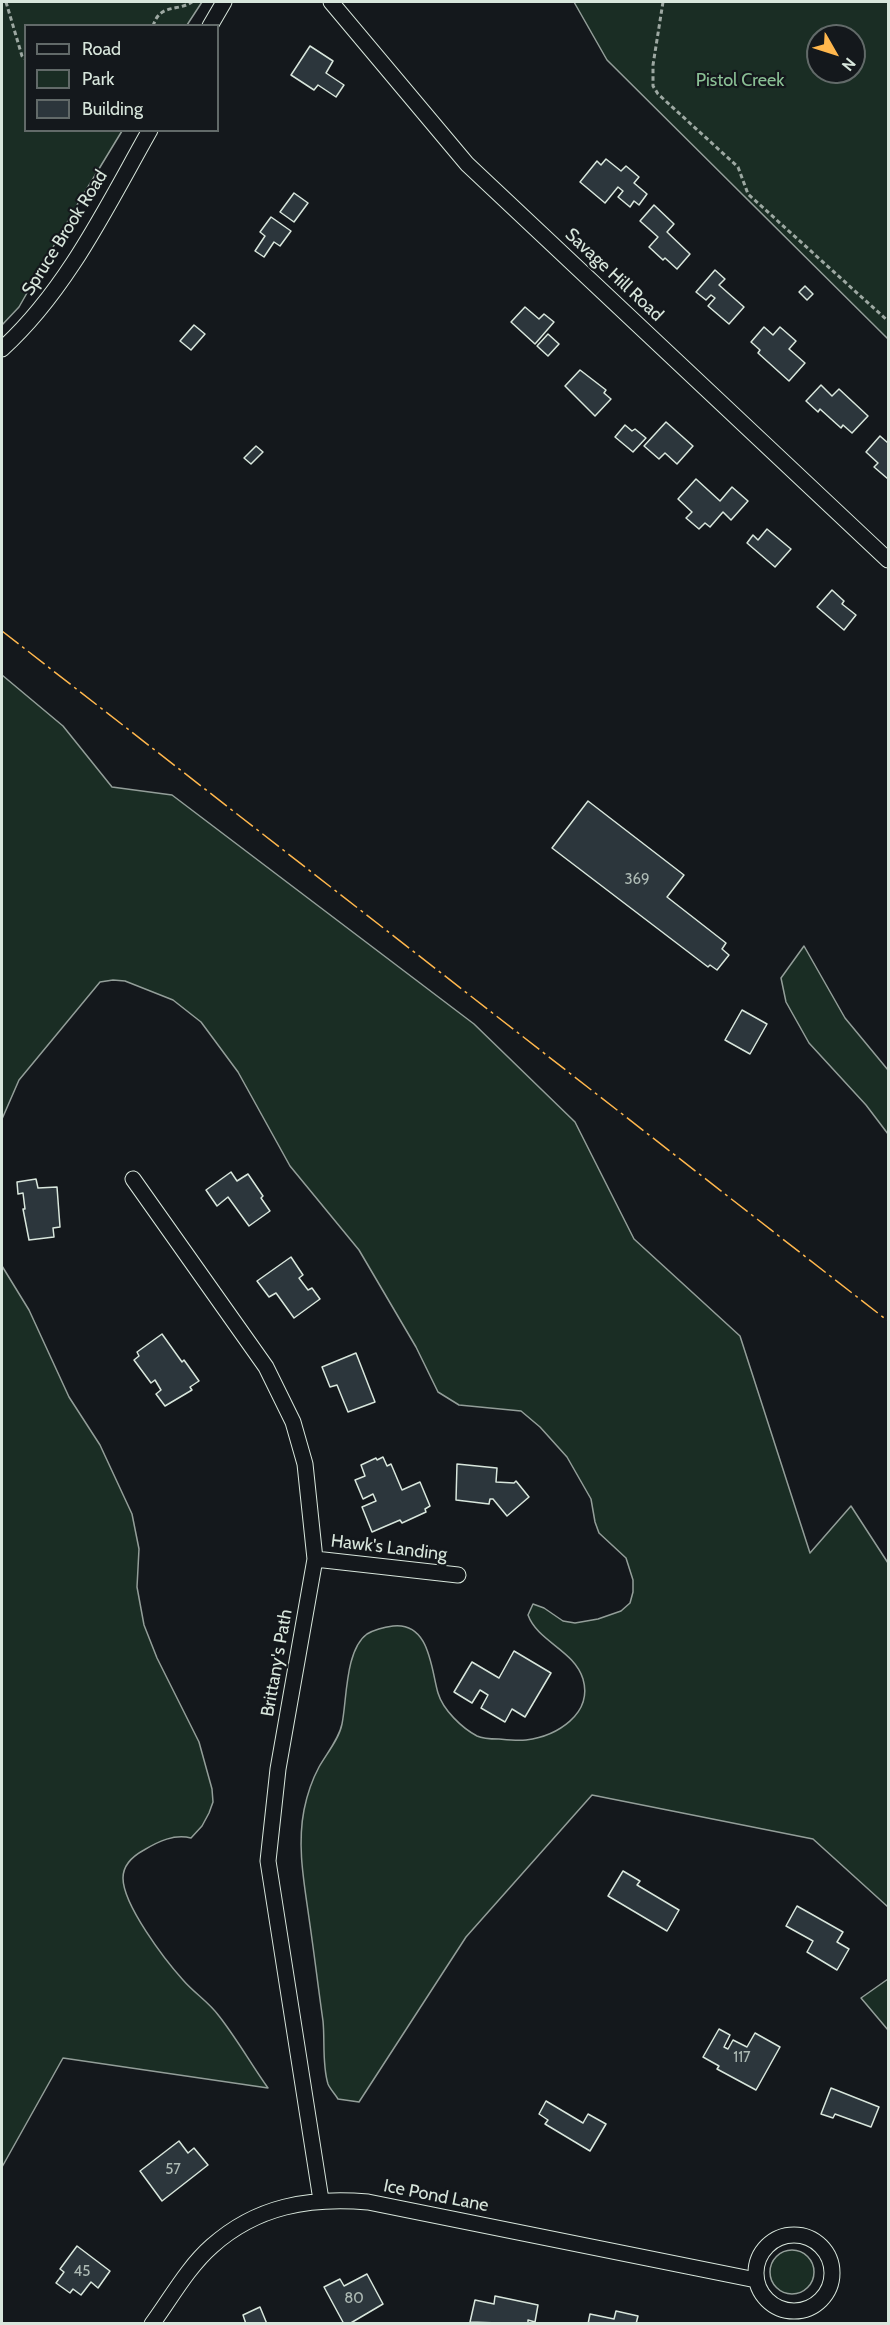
<!DOCTYPE html>
<style>
body{margin:0}
#map{position:relative;width:890px;height:2325px;overflow:hidden;background:#14181c;font-family:Cabin,sans-serif}
canvas{display:block}
.frame{position:absolute;inset:0;border:3px solid #d8e6dc;pointer-events:none}
.legend{position:absolute;left:24px;top:24px;width:195px;height:108px;box-sizing:border-box;background:#14181c;border:2px solid #626a69;margin:0;padding:8px 10px;list-style:none;font-size:18px;color:#d8e6dc}
.legend li{display:flex;align-items:center;gap:12px;height:30px}
.legend b{width:30px;border:2px solid #626a69}
.north{position:absolute;left:806px;top:24px;width:60px;height:60px;box-sizing:border-box;background:#14181c;border:2px solid #626a69;border-radius:50%;rotate:129deg;font-size:16px;font-weight:700;line-height:24px;text-align:center;color:#d8e6dc}
.north::after{content:'';display:block;margin:auto;width:21px;height:27px;background:#ffb74d;clip-path:polygon(50% 0,100% 100%,50% 72%,0 100%)}
</style>
<div id="map">
<canvas width="890" height="2325"></canvas>
<div class="frame"></div>
<ul class="legend">
<li><b style="height:8px;background:#14181c"></b>Road</li>
<li><b style="height:16px;background:#1a2d24"></b>Park</li>
<li><b style="height:16px;background:#2c363c"></b>Building</li>
</ul>
<div class="north">N</div>
</div>
<script>
const g = document.querySelector('canvas').getContext('2d');
g.lineJoin = 'round';
function fillPath(path, color) { g.fillStyle = color; g.fill(path, 'evenodd'); }
function trace(path, color, width, dash) { g.strokeStyle = color; g.lineWidth = width; g.lineCap = dash ? 'butt' : 'round'; g.setLineDash(dash || []); g.stroke(path); }
function drawText(font, color, halo, rows, align = 'center') {
  g.font = font + ' Cabin,sans-serif'; g.lineWidth = 4.5; g.setLineDash([]); g.textBaseline = 'middle'; g.strokeStyle = halo; g.fillStyle = color; for (const [text, x, y, turn = 0] of rows) {
    g.save(); g.translate(x, y); g.rotate((+turn || 0) * Math.PI / 180); g.textAlign = isNaN(turn) ? turn : align; if (halo) g.strokeText(text, 0, 0); g.fillText(text, 0, 0); g.restore();
  }
}
const green = new Path2D(`
 M2,2H202L187,25L26,26V130L122,131L77,205L19,307L2,325Z
 M574,2H888V339L607,60ZM818,36H854V72H818Z
 M2,675L63,726L112,787L172,795L474,1024L575,1122L634,1239L740,1336L810,1553L851,1506L888,1563V1907L813,1839L592,1795L466,1937L359,2102L338,2099C335,2094 330,2089 328,2084C322,2065 325,2041 323,2021C318,1986 314,1952 309,1918C304,1882 297,1846 304,1810C307,1795 312,1780 319,1767C327,1753 339,1739 342,1724C347,1700 345,1650 367,1634C374,1630 385,1627 393,1626C430,1622 431,1669 438,1693C443,1710 462,1728 477,1736C483,1739 493,1739 499,1739C509,1740 517,1741 526,1740C557,1736 593,1714 583,1679C574,1650 538,1642 528,1615L533,1604L544,1608L563,1621L575,1623L598,1619L621,1611L630,1603L633,1592V1580L626,1558L599,1533L595,1522L591,1499L567,1457L540,1427L521,1411L459,1405L438,1392L416,1347L359,1250L290,1166L238,1072L201,1022L173,1000L125,981L113,980L100,982L19,1080L2,1119Z
 M804,946L845,1018L888,1070V1134L866,1105L809,1043L786,1002L781,978Z
 M2,1266L29,1310L69,1397L100,1445L132,1514L139,1549L137,1587L144,1625L157,1658L199,1742L212,1789L213,1802L209,1813L202,1826L191,1838C174,1834 159,1841 144,1850C133,1856 123,1865 123,1878C123,1905 165,1960 183,1980C194,1993 209,2002 219,2016C237,2039 251,2064 268,2088L63,2058L2,2167Z
 M888,1979V1978V2030L861,1998Z
 M770 2272a22 22 0 1 1 44 0a22 22 0 1 1-44 0Z`);
const building = new Path2D(`
 M310,46L333,61L326,73L344,85L336,97L318,85L314,90L291,75Z
 M606,159L621,171L626,166L639,177L634,183L647,194L639,205L634,201L630,207L618,197L623,191L618,187L605,203L580,182L597,161L601,165Z
 M294,193L308,203L294,222L280,212Z
 M654,205L674,224L667,232L690,254L677,269L665,258L663,260L649,247L658,237L640,221Z
 M271,217L291,231L280,246L274,242L264,257L255,251L265,236L260,232Z
 M715,270L725,279L719,285L744,307L729,324L708,306L715,298L711,295L706,300L696,292Z
 M805,286L813,294L807,300L799,292Z
 M525,307L539,319L544,314L554,322L535,344L511,322Z
 M194,325L205,334L191,350L180,341Z
 M764,327L773,335L780,327L796,341L789,349L805,363L789,381L758,353L760,350L751,342Z
 M548,334L559,344L548,356L537,346Z
 M580,370L606,390L604,393L611,399L595,416L565,386Z
 M821,385L832,396L839,389L868,416L852,433L843,425L841,428L820,409L818,412L806,401Z
 M666,422L693,446L677,464L665,453L659,459L644,446Z
 M625,425L632,431L635,429L646,438L633,452L615,437Z
 M880,436L888,443V479L874,467L878,463L866,452Z
 M256,446L263,452L251,464L244,458Z
 M696,479L720,501L732,487L748,501L731,520L723,512L710,527L705,523L699,529L686,518L692,512L678,499Z
 M767,529L791,549L775,567L747,543L753,535L758,540Z
 M832,590L844,601L842,604L856,615L844,630L817,607Z
 M588,801L684,875L667,897L726,943L722,949L729,955L717,970L710,965L708,967L552,848Z
 M742,1010L767,1024L750,1054L725,1040Z
 M231,1172L237,1181L248,1174L263,1196L261,1198L270,1211L249,1226L228,1197L217,1206L206,1190Z
 M36,1179L38,1188L57,1187L60,1227L53,1228L54,1237L29,1240L23,1209H25L23,1193L18,1194L17,1182Z
 M291,1257L303,1275L299,1278L308,1290L312,1288L320,1299L294,1318L276,1293L269,1297L257,1281Z
 M162,1334L182,1362L184,1360L199,1381L190,1387L192,1390L165,1406L156,1394L161,1390L155,1380L151,1383L134,1360L139,1356L137,1352Z
 M356,1353L375,1402L348,1412L337,1385L330,1387L322,1367Z
 M383,1457L387,1466L391,1464L402,1490L420,1482L430,1506L425,1509L426,1512L402,1523L400,1520L372,1532L362,1507L376,1501L373,1494L363,1499L355,1480L365,1476L361,1465L376,1458L377,1460Z
 M457,1464L497,1468L496,1482L514,1483L516,1481L529,1497L507,1516L493,1499H490L489,1504L456,1500Z
 M514,1651L551,1673L525,1717L512,1709L505,1722L481,1708L488,1695L480,1690L472,1703L454,1692L472,1662L499,1678Z
 M623,1871L640,1881L637,1885L679,1910L667,1931L608,1896Z
 M797,1906L843,1932L837,1942L849,1949L837,1970L807,1952L813,1941L786,1926Z
 M719,2029L730,2035L724,2047L728,2049L733,2040L747,2047L755,2033L780,2047L756,2090L717,2069L719,2066L703,2057Z
 M831,2088L879,2107L871,2127L835,2114L833,2118L821,2114Z
 M546,2101L583,2123L588,2114L606,2124L590,2151L545,2124L548,2120L539,2114Z
 M179,2141L188,2153L194,2148L208,2165L162,2201L140,2171Z
 M77,2246L110,2271L98,2288L91,2282L81,2295L73,2289L70,2293L56,2283L64,2272L60,2269Z
 M367,2274L383,2304L349,2324H344L324,2287L340,2279L344,2286Z
 M495,2296L538,2305L535,2322L528,2320V2324L470,2322L475,2300L494,2304Z
 M260,2307L267,2324H246L243,2315Z
 M616,2311L638,2316L636,2324H588L590,2314L614,2319Z`);
const path = new Path2D(`
 M6,2L22,56L26,60
 M663,2L653,65V86L658,94L738,167L748,194L888,321
 M153,26C160,3 177,12 192,2`);
const street = new Path2D(`
 M331,2L467,164L888,560
 M210,26L224,2
 M2,349C67,290 107,206 150,130
 M133,1179L266,1367L293,1422L305,1464L315,1559L278,1769L268,1861L321,2200
 M315,1559L458,1575
 M756 2273a38 38 0 1 1 76 0a38 38 0 1 1-76 0Z
 M152,2324C171,2298 188,2267 212,2246C257,2206 309,2197 368,2202L756,2280`);
const power = new Path2D(`
 M2,631L888,1321`);
const numberNames = [
 ["369",637,880],
 ["117",742,2058],
 ["57",173,2170],
 ["45",82,2272],
 ["80",354,2299]
];
const parkNames = [
 ["Pistol Creek",740,81]
];
const streetNames = [
 ["Spruce Brook Road",65,233,-58],
 ["Savage Hill Road",614,275,43],
 ["Hawk's Landing",389,1548,7],
 ["Brittany's Path",277,1663,-80],
 ["Ice Pond Lane",436,2196,11]
];
fillPath(green, '#1a2d24');
trace(green, '#939e99', 1.5);
fillPath(building, '#2c363c');
trace(building, '#d8e6dc', 1.5);
trace(street, '#d8e6dc', 17);
trace(path, '#9da8a2', 3, [4.5, 3]);
trace(street, '#14181c', 15);
trace(power, '#ffb74d', 1.5, [21, 4.5, 3, 4.5]);
drawText('15px', '#adbab4', null, numberNames);
drawText('18px', '#8ac095', '#14181c', parkNames);
drawText('18px', '#d8e6dc', '#14181c', streetNames);
</script>
